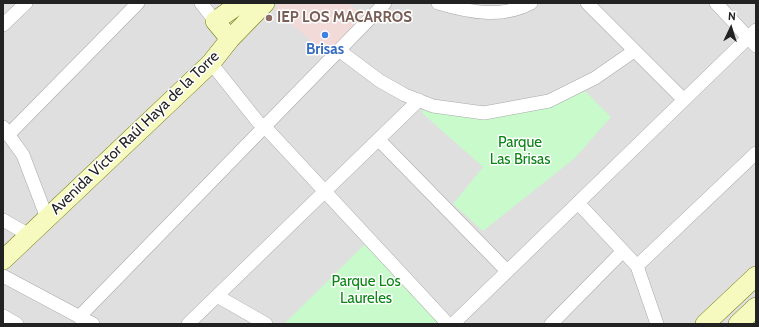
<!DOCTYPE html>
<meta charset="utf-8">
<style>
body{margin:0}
#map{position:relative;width:759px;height:327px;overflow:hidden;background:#f2efe9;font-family:Cabin,sans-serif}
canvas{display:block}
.frame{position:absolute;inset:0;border:4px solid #222;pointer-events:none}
.north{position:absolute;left:711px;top:8px;width:40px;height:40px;-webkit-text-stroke:3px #fff;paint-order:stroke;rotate:4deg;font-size:11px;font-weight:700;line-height:16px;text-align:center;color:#222}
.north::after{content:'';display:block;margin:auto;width:14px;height:18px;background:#222;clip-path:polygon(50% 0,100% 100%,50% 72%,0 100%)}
</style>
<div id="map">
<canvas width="759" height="327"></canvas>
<div class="frame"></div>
<div class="north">N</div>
</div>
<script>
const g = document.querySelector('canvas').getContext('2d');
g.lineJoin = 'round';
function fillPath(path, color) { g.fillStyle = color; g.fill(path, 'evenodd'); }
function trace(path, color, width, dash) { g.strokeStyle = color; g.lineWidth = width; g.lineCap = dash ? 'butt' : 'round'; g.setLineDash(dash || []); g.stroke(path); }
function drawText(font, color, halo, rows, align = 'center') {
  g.font = font + ' Cabin,sans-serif'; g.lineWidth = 3; g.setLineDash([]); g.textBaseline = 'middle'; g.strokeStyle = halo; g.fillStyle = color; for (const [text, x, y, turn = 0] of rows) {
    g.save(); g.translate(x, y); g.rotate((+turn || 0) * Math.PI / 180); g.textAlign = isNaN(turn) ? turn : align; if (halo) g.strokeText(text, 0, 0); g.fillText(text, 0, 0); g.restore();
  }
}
const residential = new Path2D(`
 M3,3H756V324H3Z`);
const commercial = new Path2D(`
 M280,3H348L363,15L327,54L275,10Z`);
const park = new Path2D(`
 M583,89L611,117L575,158L483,231L453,204L483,167L422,113L424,108L484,117Z
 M366,243L443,324H284Z`);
const street = new Path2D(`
 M201,3L215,21
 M438,3C469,12 501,19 531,3
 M587,3L684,100
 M716,3L756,46
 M3,25L26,3
 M340,51L380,81L405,95L433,106L484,113L549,101L595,78L634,51
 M211,63L258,122L265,127L448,324
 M3,127L23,155L47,218
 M8,135L138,3
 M379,140L507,271
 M579,204L637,266L657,324
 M3,220L29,235
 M637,266L756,153
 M3,276L93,324
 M217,296L266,324
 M3,316L17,324
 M79,317L385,3
 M188,324L419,100
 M453,324L756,30
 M551,324L623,251`);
const secondary = new Path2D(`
 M230,39L215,21L241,3
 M3,260L211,63L230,39L265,3
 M705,324L756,276
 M738,324L756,307`);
const markers = [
 [269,18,4,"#8d6e63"],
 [325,35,4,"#3f7fe0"]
];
const educationNames = [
 ["IEP LOS MACARROS",277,18]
];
const shopNames = [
 ["Brisas",325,50]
];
const streetNames = [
 ["Avenida Víctor Raúl Haya de la Torre",135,133,-44]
];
const parkNames = [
 ["Parque",520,143],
 ["Las Brisas",520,160],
 ["Parque Los",366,282],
 ["Laureles",366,299]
];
fillPath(residential, '#e0dfdf');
fillPath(commercial, '#f2dad9');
fillPath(park, '#c8facc');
trace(street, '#a9a9a9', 14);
trace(secondary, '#707d05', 20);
trace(street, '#fff', 13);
trace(secondary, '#f7fabf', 19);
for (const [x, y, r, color] of markers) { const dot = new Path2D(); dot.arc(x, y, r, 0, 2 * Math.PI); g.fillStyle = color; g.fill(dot); trace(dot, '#fff', 1.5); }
drawText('bold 15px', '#785e54', '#fff', educationNames, 'left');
drawText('bold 15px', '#366cbe', '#fff', shopNames);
drawText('15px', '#222', '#fff', streetNames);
drawText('15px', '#0c8416', '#fff', parkNames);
</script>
